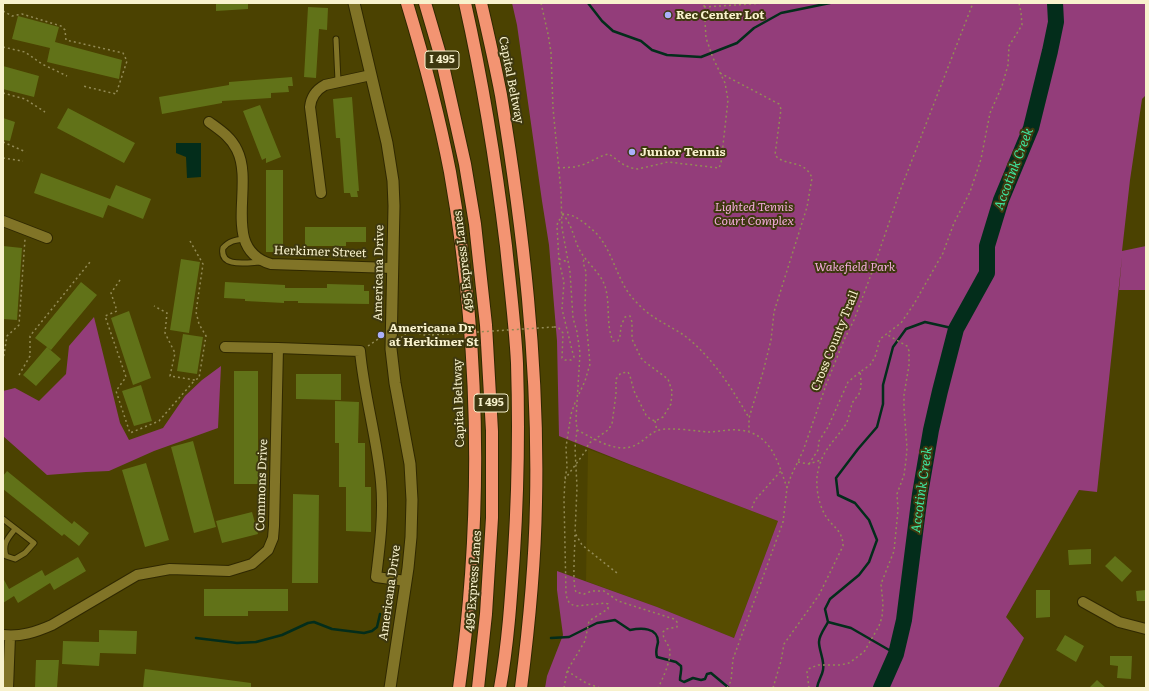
<!DOCTYPE html>
<style>
body{margin:0}
#map{position:relative;width:1149px;height:691px;overflow:hidden;background:#4b4201;font-family:Literata,serif}
canvas{display:block}
.frame{position:absolute;inset:0;border:4px solid #f8f2cd;pointer-events:none}
</style>
<div id="map">
<canvas width="1149" height="691"></canvas>
<div class="frame"></div>
</div>
<script>
const g = document.querySelector('canvas').getContext('2d');
g.lineJoin = 'round';
function fillPath(path, color) { g.fillStyle = color; g.fill(path, 'evenodd'); }
function trace(path, color, width, dash) { g.strokeStyle = color; g.lineWidth = width; g.lineCap = dash ? 'butt' : 'round'; g.setLineDash(dash || []); g.stroke(path); }
function drawText(font, color, halo, rows, align = 'center') {
  g.font = font + ' Literata,serif'; g.lineWidth = 4; g.setLineDash([]); g.textBaseline = 'middle'; g.strokeStyle = halo; g.fillStyle = color; for (const [text, x, y, turn = 0] of rows) {
    g.save(); g.translate(x, y); g.rotate((+turn || 0) * Math.PI / 180); g.textAlign = isNaN(turn) ? turn : align; if (halo) g.strokeText(text, 0, 0); g.fillText(text, 0, 0); g.restore();
  }
}
const built = new Path2D(`
 M588,449L778,521L734,638L657,607L586,581Z`);
const green = new Path2D(`
 M512,3H1146V95L1142,99L1130,180L1122,251L1146,246V290H1119L1122,257L1097,492L1079,490L1006,617L1024,638L998,688H545L547,676L563,635L557,590V571L657,607L734,638L778,521L629,464L559,436L557,341L549,245L542,201L517,25Z
 M94,317L120,423L129,440L163,428L185,396L202,380L221,366L218,428L154,451L109,471L86,472L47,475L3,436V391L15,388L39,401L66,374L69,346Z`);
const water = new Path2D(`
 M176,143H201V177L187,178L186,157L176,153Z`);
const stream = new Path2D(`
 M588,3L602,21L613,31L641,41L652,50L667,55L701,57L737,43L754,28L781,13L830,3
 M196,638L237,643L256,642L282,635L308,623L314,622L332,629L364,633L372,631L377,627L380,614
 M551,638L569,637L597,623L615,620L630,630C641,628 658,627 658,642C657,648 655,651 657,657L676,662L681,666C682,671 680,674 680,680L684,682L693,678L701,680L705,679L707,674L711,673L729,688
 M896,654L851,628L828,622L825,609L830,599L859,575L869,562L877,540L869,520L855,503L838,495L836,478L858,449L877,427L883,404V385L893,347L906,329L925,322L956,329
 M817,688C818,681 822,676 823,670C825,661 819,651 819,642C819,635 825,628 828,622`);
const river = new Path2D(`
 M881,688L896,654L904,620L920,494L931,430L940,391L956,329L987,273V246L1001,200L1031,128L1050,51L1056,22L1055,3`);
const building = new Path2D(`
 M216,3H248V9L216,11Z
 M308,7L328,8L327,30L319,29L316,78L304,77Z
 M18,16L59,27L55,42L122,60L119,79L47,62L50,48L12,39Z
 M3,66L39,76L34,97L3,89Z
 M292,77L293,86H288L289,92L271,93V98L222,101V103L162,114L159,97L229,85V82Z
 M352,97L359,191H357L358,197H351L350,193H344L340,138H336L333,99Z
 M260,105L281,157L266,163V158L262,160L243,111Z
 M68,108L135,143L124,163L57,128Z
 M3,118L15,122L10,141L3,140Z
 M266,170H283V252H266Z
 M41,173L110,199L116,185L151,199L143,219L108,205L103,218L34,193Z
 M305,227H366V242H346V246H305Z
 M3,246L22,248L17,320L3,319Z
 M181,259L200,262L189,333L170,330Z
 M81,282L97,295L51,350L35,338Z
 M225,282L285,285V288H327V284L364,285V291H369V304L298,303V301H284V303L245,301V299L224,298Z
 M129,311L151,378L133,385L111,318Z
 M183,334L203,337L197,374L177,371Z
 M47,347L61,359L36,386L23,375Z
 M234,371H258V484H234Z
 M296,374H341V400L296,399Z
 M141,385L152,421L134,426L122,391Z
 M335,401L359,402L358,443H365V487H371V532L346,531V487H339V443H335Z
 M193,441L216,527L194,533L171,447Z
 M146,463L169,540L145,547L122,470Z
 M7,471L72,524L74,521L89,533L79,546L64,534L62,536L3,489V476Z
 M293,494L319,495L318,583H292Z
 M252,512L258,534L222,543L216,521Z
 M1091,549V564L1069,565L1068,550Z
 M1115,556L1132,571L1122,582L1105,566Z
 M78,557L86,571L54,590L50,583L18,603L14,596L3,603V578L9,589L42,570L45,576Z
 M204,589H288V611H248V616H204Z
 M1036,590H1050V617L1036,618Z
 M1146,590V601H1137L1136,591Z
 M99,630L137,631L136,654L100,653L99,666L62,664L63,641L99,642Z
 M1065,635L1084,646L1076,662L1056,650Z
 M1110,656H1132L1131,679L1117,678L1118,666L1110,665Z
 M36,660H59L57,688H35Z
 M145,669L251,683V688H143Z
 M1097,680L1106,688H1089Z`);
const path = new Path2D(`
 M541,3L548,34L551,52L553,108L561,192L562,228L570,272L573,318L577,332L580,353L576,419L577,430L575,448L577,487L575,533L582,545L617,573
 M704,7L766,3
 M3,11L12,16L22,14L61,26L65,30L66,40L123,53L127,61L116,94L83,86
 M3,47L25,52L42,64L67,76
 M720,73L779,104L781,109L775,155C783,165 798,161 807,170C809,172 811,175 812,178L807,207L774,312L771,340L763,372L749,418V431
 M3,93L25,99L45,112
 M3,142L26,152
 M3,158L23,161
 M558,168L575,167L585,164L604,155L609,154L624,165L632,168L638,169L668,162L719,168L721,163L728,100L725,83L713,58L706,38L704,3
 M562,214C572,223 573,237 579,249C586,263 603,274 606,290C610,307 606,325 613,341H618L620,336L621,326L625,317L630,316L632,322V339L641,358L645,362L668,379L672,391L671,404L663,417L655,421L650,419L646,415L634,391L630,376L628,372L621,373L616,379V394L612,424L608,430L588,444L587,449L565,479
 M562,214C573,214 579,219 587,225C590,228 593,230 596,233C612,250 616,276 630,295C638,305 650,316 662,322C670,327 678,331 685,336C712,357 732,388 749,418
 M190,241L203,264L196,312L199,324L206,336L199,378L195,380
 M559,259L568,262
 M120,280L111,293L117,311L105,316L126,377L116,391L130,433L159,421L195,380L170,376L175,353L165,333L167,313L154,306
 M554,327H558L563,333L562,358L565,360H571L574,357L573,354L562,309L564,282L559,261L557,226L558,221L562,218
 M401,337H403L406,333L416,332L423,335H432
 M368,346L381,337
 M3,361L7,336L19,325L25,239
 M19,375L30,356V336L90,262
 M579,394L585,381L590,364L585,308L586,272L583,262L584,260H587
 M655,421L657,431
 M577,430C591,437 606,447 622,448C641,448 646,434 659,430C670,427 696,431 708,432C718,432 728,429 738,430C771,432 778,462 787,488
 M798,462L809,464L821,460
 M809,464L818,450L819,441L828,427L848,382L860,372
 M752,508L755,500L781,471
 M575,535C575,547 572,584 576,592L584,594L592,591H604L618,601L674,619L677,622V627L666,629L663,632C663,639 666,641 669,647C673,657 663,678 658,688
 M567,671L586,683L600,688
 M564,688L567,671L585,641L589,621L608,609V604L605,603L576,606C568,604 567,600 566,593L564,499L565,479L567,467L566,447L571,414L576,400
 M727,688L731,681L733,659L783,522L787,488L791,476L803,451L826,385L844,340L854,320L872,272L900,191L973,3
 M773,688L781,661L784,644L819,595L843,546C843,529 831,527 824,513C818,502 815,483 818,471C822,450 835,441 846,424C849,418 850,410 852,404C854,399 857,397 859,394C862,387 861,379 860,372L870,365L875,357L880,339L901,323L914,304L943,253L954,223L970,192L981,159L990,113L1002,86L1008,65L1009,46L1022,25L1021,12L1019,3
 M809,688L807,672L808,669L818,665H840L849,663L864,652L879,626L882,617L883,604L881,584L894,551L898,510L897,494L904,475L906,460L907,448L904,408V395L909,365V351L907,346L886,334`);
const service = new Path2D(`
 M336,39L338,81
 M244,239C235,240 229,241 223,248C219,269 250,262 262,262
 M3,519L34,543L25,553L15,559L6,556C2,544 8,538 15,529`);
const minor = new Path2D(`
 M209,122C220,130 231,137 237,150C255,186 220,249 271,264L392,268
 M321,193L310,107C311,97 316,90 325,85L371,75
 M3,221L47,238
 M278,348L360,351C364,395 377,438 381,482C384,513 380,545 376,577L406,581
 M1083,602L1119,622L1146,629
 M3,635C21,637 36,632 52,625L137,575L170,569L229,571L252,564L268,550L273,538L274,526L278,348L225,347
 M8,688L10,636`);
const tertiary = new Path2D(`
 M354,3L387,143L393,181L394,206L391,349L395,383L410,464L412,500L411,537L408,568L390,688`);
const motorway = new Path2D(`
 M407,3C424,59 439,115 450,172C480,342 483,517 459,688
 M425,3L442,61L465,164L475,224L486,325L492,431V518L486,614L478,688
 M465,3C483,83 496,164 506,246C510,285 515,324 517,363C519,427 518,490 514,553C511,598 508,644 500,688
 M481,3C488,33 495,64 501,95C523,229 539,365 536,502C535,564 529,626 521,688`);
const pathBridge = new Path2D(`
 M432,335L554,327`);
const markers = [
 [668,15,4,"#aab0fb"],
 [632,152,4,"#aab0fb"],
 [381,335,4,"#aab0fb"]
];
const shields = [
 [442,60,34],
 [491,403,34]
];
const shieldNames = [
 ["I 495",442,60],
 ["I 495",491,403]
];
const poiNames = [
 ["Rec Center Lot",676,15],
 ["Junior Tennis",640,152],
 ["Americana Dr",389,328],
 ["at Herkimer St",389,342]
];
const streetNames = [
 ["Capital Beltway",511,80,79],
 ["Herkimer Street",320,252,2],
 ["495 Express Lanes",464,261,-97],
 ["Americana Drive",379,273,-89],
 ["Cross County Trail",835,341,-68],
 ["Capital Beltway",459,403,-92],
 ["Commons Drive",262,485,-88],
 ["495 Express Lanes",474,581,-86],
 ["Americana Drive",390,593,-82]
];
const parkNames = [
 ["Lighted Tennis",754,207],
 ["Court Complex",754,221],
 ["Wakefield Park",855,267]
];
const waterNames = [
 ["Accotink Creek",1014,169,-69],
 ["Accotink Creek",922,490,-82]
];
fillPath(built, '#574c01');
fillPath(green, '#933d7a');
fillPath(water, '#032d1b');
trace(stream, '#032d1b', 2.5);
trace(river, '#032d1b', 16);
fillPath(building, '#617218');
trace(service, '#2f2800', 7);
trace(minor, '#2f2800', 12);
trace(tertiary, '#2f2800', 13);
trace(motorway, '#2f2800', 14);
trace(path, '#938b56', 1.5, [2, 3]);
trace(service, '#817427', 5);
trace(minor, '#817427', 10);
trace(tertiary, '#817427', 11);
trace(motorway, '#f39472', 12);
trace(pathBridge, '#938b56', 1.5, [2, 3]);
for (const [x, y, r, color] of markers) { const dot = new Path2D(); dot.arc(x, y, r, 0, 2 * Math.PI); g.fillStyle = color; g.fill(dot); trace(dot, '#3e380f', 1.5); }
for (const [x, y, w] of shields) { const box = new Path2D(); box.roundRect(x - w / 2, y - 9, w, 18, 3); g.fillStyle = '#3e380f'; g.fill(box); trace(box, '#f8f2cd', 1); }
drawText('bold 11px', '#f8f2cd', null, shieldNames);
drawText('bold 12px', '#f8f2cd', '#3e380f', poiNames, 'left');
drawText('12px', '#f8f2cd', '#3e380f', streetNames);
drawText('italic 12px', '#f2abda', '#3e380f', parkNames);
drawText('italic 13px', '#3ee9a1', '#3e380f', waterNames);
</script>
